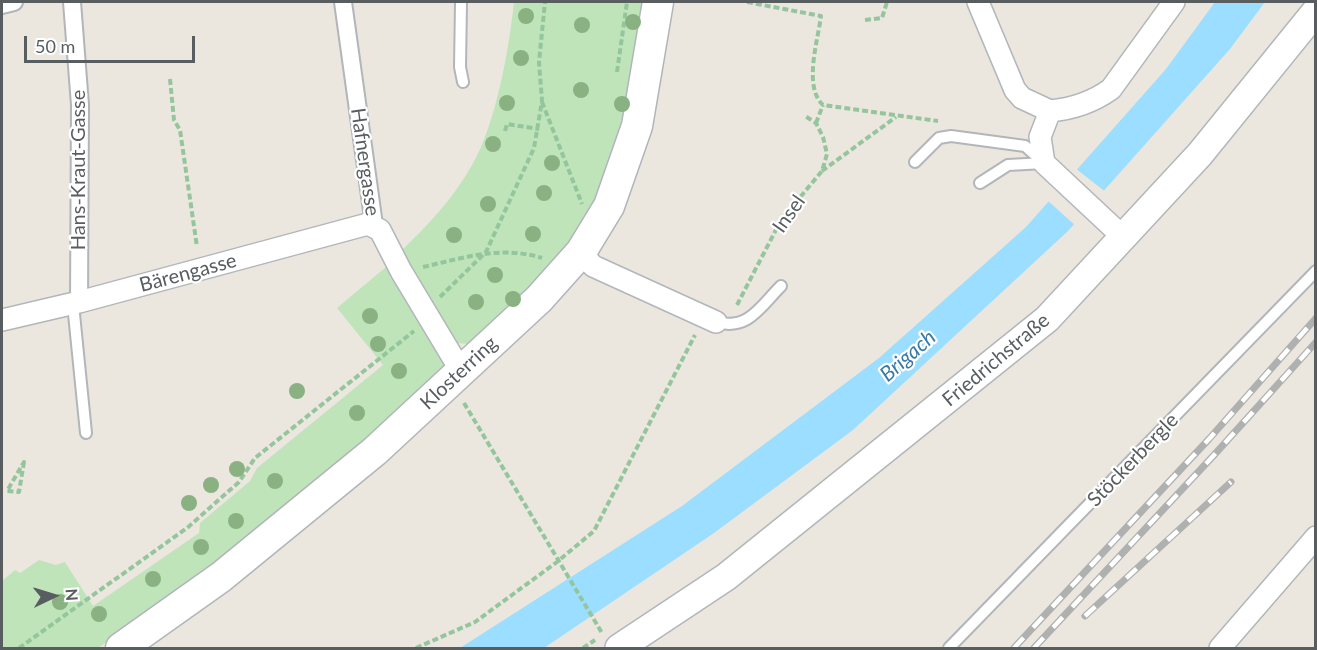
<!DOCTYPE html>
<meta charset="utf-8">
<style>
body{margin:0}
#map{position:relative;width:1317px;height:650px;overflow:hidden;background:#ebe7df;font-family:Lato,sans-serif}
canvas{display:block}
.frame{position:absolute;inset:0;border:3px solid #585d60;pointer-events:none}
.north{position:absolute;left:24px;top:566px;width:60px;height:60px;-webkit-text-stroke:4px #fff;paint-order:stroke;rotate:86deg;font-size:16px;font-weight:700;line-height:24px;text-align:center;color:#585d60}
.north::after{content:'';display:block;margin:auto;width:21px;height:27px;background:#585d60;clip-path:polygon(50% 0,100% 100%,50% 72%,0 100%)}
.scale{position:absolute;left:24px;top:36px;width:171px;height:27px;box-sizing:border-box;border:3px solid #585d60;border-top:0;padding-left:8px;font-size:18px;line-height:21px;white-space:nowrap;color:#585d60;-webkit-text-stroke:4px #fff;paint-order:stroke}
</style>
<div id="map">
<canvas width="1317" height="650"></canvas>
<div class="frame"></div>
<div class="north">N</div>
<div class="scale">50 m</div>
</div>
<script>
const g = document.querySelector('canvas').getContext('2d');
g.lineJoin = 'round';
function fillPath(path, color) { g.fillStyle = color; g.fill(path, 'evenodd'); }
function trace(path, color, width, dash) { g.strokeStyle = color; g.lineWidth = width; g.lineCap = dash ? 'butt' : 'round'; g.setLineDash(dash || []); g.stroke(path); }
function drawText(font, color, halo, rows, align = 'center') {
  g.font = font + ' Lato,sans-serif'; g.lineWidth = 4.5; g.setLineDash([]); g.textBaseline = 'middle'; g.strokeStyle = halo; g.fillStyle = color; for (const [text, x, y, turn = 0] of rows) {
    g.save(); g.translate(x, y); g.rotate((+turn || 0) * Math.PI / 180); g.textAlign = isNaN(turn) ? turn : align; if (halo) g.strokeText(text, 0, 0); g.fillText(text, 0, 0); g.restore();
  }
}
const green = new Path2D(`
 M514,2H646L632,99L597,207L546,278L468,344L458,343L399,253C427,226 453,199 472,165C496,124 509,49 514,2Z
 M386,267L415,309L448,367L366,442L215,565L98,648H2V581L15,570L20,573L39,560L56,565L65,562L93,606L199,533L200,523L250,481L257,468L383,365L337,308Z`);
const water = new Path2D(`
 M1215,2H1265L1230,49L1068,231L853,430L714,533L544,648H460L682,506L879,358L1026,227L1166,69Z`);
const pier = new Path2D(`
 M1075,168L1107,193L1076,226L1047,200Z`);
const path = new Path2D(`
 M747,2L821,16C818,40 803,87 823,105L938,121
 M865,20L882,18L887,2
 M617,72L627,2
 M170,79L174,120L180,130L197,247
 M542,102L582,204
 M816,123L823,105
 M505,131L507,124L539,129
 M822,171L896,117
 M423,267C463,258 501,245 542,258
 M440,297L486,252L534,148L542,101L539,62L545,2
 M737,305L781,220L822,171L827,154L823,137L816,123L805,116
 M464,403L602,633
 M24,462L19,492L7,491Z
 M19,648L187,528L239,482L255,458L414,331
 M416,648L475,622L557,562L594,531L695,335
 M583,648L595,640`);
const service = new Path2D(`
 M461,2L460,67L463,82
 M915,162L939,138L951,136L1025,146L1042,161
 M980,183L1008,165L1044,163
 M73,304L86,433
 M716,322C748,331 760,307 781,286
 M949,648L1316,271`);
const pedestrian = new Path2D(`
 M72,2L80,105L79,302
 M343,2L374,225
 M2,5L14,2`);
const minor = new Path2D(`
 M978,2L1015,90L1022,98L1050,111L1040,137L1044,163L1122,236
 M1050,111C1072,109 1093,102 1111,89L1174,2
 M581,252L593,266L716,322
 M2,320L79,302L368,224L380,230L401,271L461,371
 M1220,648L1316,537`);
const tertiary = new Path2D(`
 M619,648L726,577L1047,319L1200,154L1316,11`);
const secondary = new Path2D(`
 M121,648L221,577L375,451L539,299L581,252L609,206L637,126L658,2`);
const rail = new Path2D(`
 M1085,616L1231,482
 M1014,648L1209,439L1316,318
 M1034,648L1215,454L1316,342`);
const trees = [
 [526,16],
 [633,22],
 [582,25],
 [521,58],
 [581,90],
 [507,103],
 [622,104],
 [493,144],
 [552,163],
 [544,193],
 [488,204],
 [533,234],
 [454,235],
 [495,275],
 [513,299],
 [476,302],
 [370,316],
 [378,344],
 [399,371],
 [297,391],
 [357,413],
 [237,469],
 [275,481],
 [211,485],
 [189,503],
 [236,521],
 [201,547],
 [153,579],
 [60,602],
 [99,614]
];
const streetNames = [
 ["Hafnergasse",365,162,82],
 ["Hans-Kraut-Gasse",79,170,-90],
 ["Insel",789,214,-55],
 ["Bärengasse",188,273,-15],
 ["Friedrichstraße",996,360,-40],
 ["Klosterring",459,373,-43],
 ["Stöckerbergle",1133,460,-46]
];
const waterNames = [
 ["Brigach",908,356,-41]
];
fillPath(green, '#bfe4ba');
fillPath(water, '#9bdeff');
fillPath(pier, '#ebe7df');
trace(service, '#b2b6ba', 14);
trace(pedestrian, '#b2b6ba', 20);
trace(minor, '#b2b6ba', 24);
trace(tertiary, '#b2b6ba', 30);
trace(secondary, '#b1b5ba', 33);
trace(path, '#94c59d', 4, [6, 3]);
trace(service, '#fff', 10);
trace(pedestrian, '#fff', 16);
trace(minor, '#fff', 21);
trace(tertiary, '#fff', 27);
trace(secondary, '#fff', 30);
trace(rail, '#afb0b0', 7);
trace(rail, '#fff', 4.5, [14]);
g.fillStyle = '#89b181';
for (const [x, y] of trees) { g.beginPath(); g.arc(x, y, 8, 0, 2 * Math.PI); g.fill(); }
drawText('20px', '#585d60', '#fff', streetNames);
drawText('italic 21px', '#387aa7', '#fff', waterNames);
</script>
